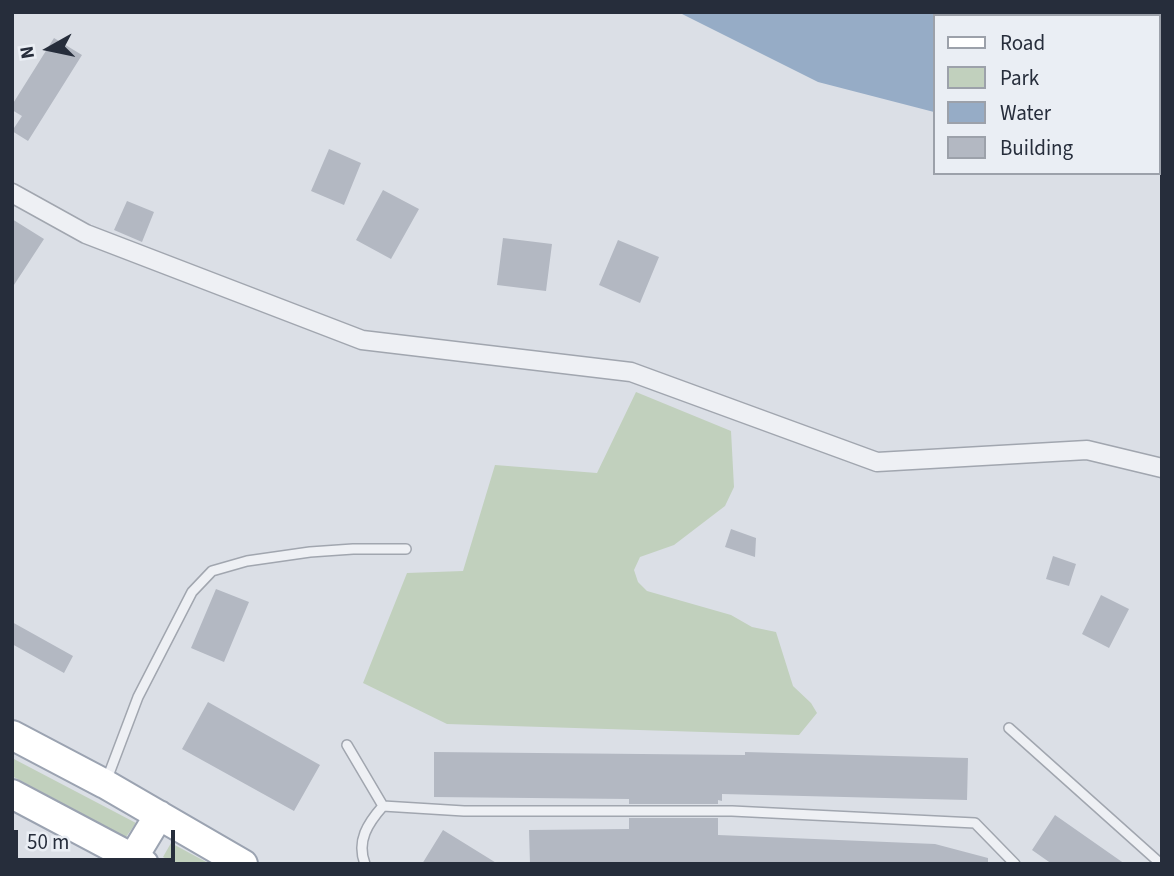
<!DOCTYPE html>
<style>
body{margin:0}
#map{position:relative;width:1174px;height:876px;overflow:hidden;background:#dbdfe6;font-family:"Source Sans 3",sans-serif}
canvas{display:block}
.frame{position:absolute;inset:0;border:14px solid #262d3b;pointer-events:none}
.legend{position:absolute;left:933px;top:14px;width:228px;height:161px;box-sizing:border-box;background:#eaeef4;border:2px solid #9ca1aa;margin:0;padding:9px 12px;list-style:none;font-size:21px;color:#262d3b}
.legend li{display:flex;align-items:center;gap:14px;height:35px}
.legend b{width:35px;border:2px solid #9ca1aa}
.north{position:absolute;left:14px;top:14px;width:70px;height:70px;-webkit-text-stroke:5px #eaeef4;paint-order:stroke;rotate:261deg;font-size:19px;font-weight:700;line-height:28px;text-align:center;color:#262d3b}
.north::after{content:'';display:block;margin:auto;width:24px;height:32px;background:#262d3b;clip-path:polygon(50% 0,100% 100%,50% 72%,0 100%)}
.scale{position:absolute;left:14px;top:830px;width:161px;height:32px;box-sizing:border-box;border:4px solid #262d3b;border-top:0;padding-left:9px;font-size:21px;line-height:24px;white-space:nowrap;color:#262d3b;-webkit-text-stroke:5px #eaeef4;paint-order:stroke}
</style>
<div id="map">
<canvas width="1174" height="876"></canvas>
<div class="frame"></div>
<ul class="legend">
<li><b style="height:9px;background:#fff"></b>Road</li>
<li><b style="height:19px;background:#c1d0bd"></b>Park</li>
<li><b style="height:19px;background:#96acc6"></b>Water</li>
<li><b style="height:19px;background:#b3b8c2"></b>Building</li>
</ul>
<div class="north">N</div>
<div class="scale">50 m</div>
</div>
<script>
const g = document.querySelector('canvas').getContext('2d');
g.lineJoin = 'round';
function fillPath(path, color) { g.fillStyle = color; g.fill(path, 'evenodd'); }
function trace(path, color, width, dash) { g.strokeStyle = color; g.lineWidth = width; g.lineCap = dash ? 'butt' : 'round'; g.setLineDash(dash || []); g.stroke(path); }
const green = new Path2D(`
 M636,392L731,431L734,487L725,506L674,545L640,557L634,570L638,582L647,591L731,615L752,627L776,632L793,686L811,703L817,713L799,735L447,724L363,683L407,573L463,571L495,465L597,473Z
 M12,758L136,823L126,837L12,776Z
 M171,843L210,864H176L163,857Z`);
const water = new Path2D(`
 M678,12H1162V133L1158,131V16H934V112L818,82Z`);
const building = new Path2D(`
 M54,38L82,55L28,141L12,131L22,116L12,110V105Z
 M329,149L361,163L344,205L311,191Z
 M383,190L419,209L391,259L356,240Z
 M127,201L154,212L142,242L114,230Z
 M12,219L44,239L12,288Z
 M503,238L552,244L546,291L497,285Z
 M618,240L659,257L640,303L599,285Z
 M731,529L756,538L755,557L725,547Z
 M1053,556L1076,564L1069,586L1046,579Z
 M216,589L249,602L224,662L191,648Z
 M1101,595L1129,609L1109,648L1082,634Z
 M12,622L73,656L64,673L12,644Z
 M208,702L320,765L294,811L182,749Z
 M434,752L745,755V752L968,758L967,800L722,794V801L718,800V804H629V799L434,797Z
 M1055,815L1125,864H1052L1032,850Z
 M629,818H718V835L935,844L988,858V864H530L529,830L629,829Z
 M443,830L498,864H422Z`);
const lane = new Path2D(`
 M1009,728L1161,864
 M347,745L383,806
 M107,779L138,697L192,592L212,571L247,561L310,552L353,549H406
 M365,864C356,841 368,823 383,806L464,811H732L975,823L1015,864`);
const street = new Path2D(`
 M12,193L86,234L362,340L631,372L877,462L1087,450L1162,468`);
const primary = new Path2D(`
 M12,735L105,784L243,864
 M12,794L144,864
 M133,858L159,815`);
fillPath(green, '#c1d0bd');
fillPath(water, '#96acc6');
fillPath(building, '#b3b8c2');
trace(lane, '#a1a6af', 12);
trace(street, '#a1a6af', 21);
trace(primary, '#9ba3b1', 32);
trace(lane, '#eef0f4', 9);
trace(street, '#eef0f4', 18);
trace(primary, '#fff', 28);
</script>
